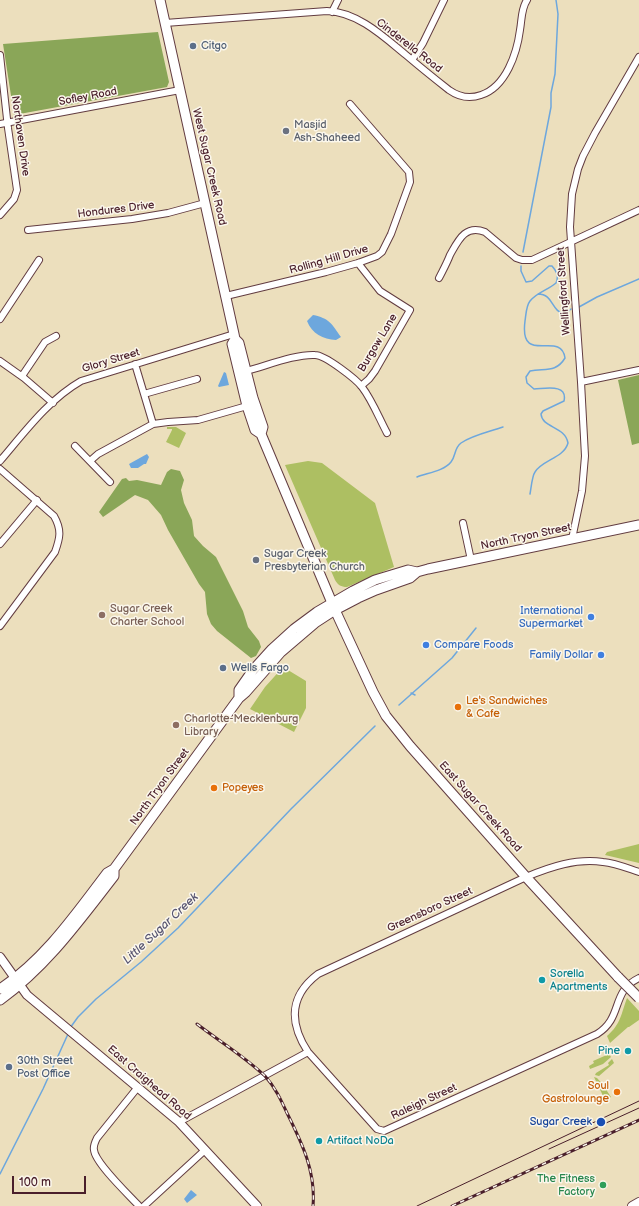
<!DOCTYPE html>
<style>
body{margin:0}
#map{position:relative;width:639px;height:1206px;overflow:hidden;background:#ecdfbd;font-family:"Balsamiq Sans",sans-serif}
canvas{display:block}
.scale{position:absolute;left:12px;top:1176px;width:74px;height:18px;box-sizing:border-box;border:2px solid #4a1f2b;border-top:0;padding-left:5px;font-size:12px;line-height:14px;white-space:nowrap;color:#4a1f2b;-webkit-text-stroke:3px #fbf7ec;paint-order:stroke}
</style>
<div id="map">
<canvas width="639" height="1206"></canvas>
<div class="scale">100 m</div>
</div>
<script>
const g = document.querySelector('canvas').getContext('2d');
g.lineJoin = 'round';
function fillPath(path, color) { g.fillStyle = color; g.fill(path, 'evenodd'); }
function trace(path, color, width, dash) { g.strokeStyle = color; g.lineWidth = width; g.lineCap = dash ? 'butt' : 'round'; g.setLineDash(dash || []); g.stroke(path); }
function drawText(font, color, halo, rows, align = 'center') {
  g.font = font + ' "Balsamiq Sans",sans-serif'; g.lineWidth = 3; g.setLineDash([]); g.textBaseline = 'middle'; g.strokeStyle = halo; g.fillStyle = color; for (const [text, x, y, turn = 0] of rows) {
    g.save(); g.translate(x, y); g.rotate((+turn || 0) * Math.PI / 180); g.textAlign = isNaN(turn) ? turn : align; if (halo) g.strokeText(text, 0, 0); g.fillText(text, 0, 0); g.restore();
  }
}
const green = new Path2D(`
 M167,427H176L186,433L179,448L166,442L172,430V429H167Z
 M308,461L322,463L375,503L394,567L347,587C341,587 338,585 335,580L285,465Z
 M283,667L306,681V708L294,732L250,709L265,687Z
 M639,844V863L605,855L607,852Z
 M627,998L639,1011V1020L629,1027H628L610,1043L607,1036C621,1024 621,1014 627,998Z
 M609,1054L611,1057L603,1064L590,1069L589,1066L594,1063L593,1061Z
 M612,1059L614,1063L599,1076L595,1075L596,1073L609,1065L608,1063Z
 M594,1077L597,1078L608,1090L607,1091L611,1097L605,1100Z`);
const forest = new Path2D(`
 M158,32L169,82L167,87L14,115L3,44Z
 M639,375V443L632,445L618,380Z
 M171,469L180,471L184,480L181,490L184,503L192,520L194,536L203,546L216,557L243,611L248,627L259,641L261,647L256,656L251,658L217,631L211,624L207,614L205,592L199,584L168,530L161,515L148,500L135,495L103,517L99,512L122,479L126,478L129,481L137,480L161,485L167,472Z`);
const water = new Path2D(`
 M313,315C329,318 332,324 341,337L336,340C323,339 312,334 307,321Z
 M224,372L226,373L229,385L219,387L218,386Z
 M147,454L149,457L146,464H144L138,468H131L129,464Z
 M191,1190L197,1195L187,1203L184,1199Z`);
const stream = new Path2D(`
 M523,252L551,107V93L555,74L558,14L556,0
 M521,266V271L526,282L532,281L549,266H552C557,272 559,276 556,283C548,290 537,292 530,301C526,306 526,315 525,321C519,367 561,329 565,358C556,373 545,368 530,371L526,377L527,383L534,389C544,389 568,383 564,401L543,411L541,414C542,428 565,426 568,443C564,458 542,460 535,472C532,476 531,489 530,494
 M538,294C554,294 551,312 565,314L571,309
 M579,307L597,297L639,279
 M417,477C427,473 444,471 451,462C456,456 454,448 461,443C473,435 489,432 503,427
 M411,693L415,695
 M399,705L452,658L476,628
 M70,1028L78,1017L96,999L141,962L178,928L291,809L375,726
 M0,1174L43,1089L68,1034`);
const street = new Path2D(`
 M332,12L338,0
 M165,23L327,11C358,12 384,37 406,55C420,67 435,79 449,90C459,97 470,99 481,95C506,87 517,53 520,30C522,19 521,9 527,0
 M0,55L8,128L17,190L14,199L0,215
 M412,60L423,43L444,0
 M0,124L180,90
 M28,230L132,219L168,213L205,203
 M358,263L380,291L410,310L375,371L369,379L361,386
 M439,278C443,270 447,263 450,255C458,241 465,224 485,232L516,258L522,260H532L639,210
 M226,296L326,272L358,263L377,256L382,252L391,234L410,182L409,172L350,104
 M0,319L39,260
 M0,361L24,378L53,403
 M135,364L153,424
 M246,371C266,366 295,354 315,355C325,355 356,379 362,387C372,400 379,418 387,433
 M22,376L45,342L56,336
 M581,382L639,370
 M144,394L197,379
 M75,446L110,482
 M0,461C24,433 48,400 81,381L234,334
 M90,461L98,454L153,424L168,422L198,420L247,406
 M0,469L54,516C62,530 60,538 55,552L0,626
 M463,523L471,560
 M572,539L582,491L585,456L581,382L570,227L572,194L578,169L583,156L595,133L639,57
 M0,544L37,500
 M639,872C627,868 615,863 603,862C576,858 550,867 526,877L318,974C289,996 289,1023 308,1052L377,1129L384,1131L597,1034C624,1017 610,992 639,978
 M138,1087L97,1138C95,1142 93,1146 94,1150C95,1163 129,1195 139,1206
 M179,1122L308,1052
 M144,1206L205,1150`);
const secondary = new Path2D(`
 M0,957L27,995L179,1122L257,1206
 M632,1206L639,1202`);
const primary = new Path2D(`
 M160,0L234,334L235,339L239,343L253,398L263,427L261,434L335,610L373,692L386,716L410,746L526,877L618,977
 M235,339L232,344L247,406L255,430L261,434
 M239,698V690L253,670L272,649L294,629L317,612L353,591L375,580L408,570L417,572
 M0,989C45,959 75,915 107,873L114,869L239,698L246,692L281,652L315,623L335,610L358,598L376,590L410,578L417,572L428,569L639,525
 M0,1000C47,966 79,921 114,876V869`);
const tram = new Path2D(`
 M549,1149L639,1108
 M417,1206L639,1101`);
const rail = new Path2D(`
 M197,1024C219,1041 244,1056 265,1076C275,1087 281,1100 287,1113C302,1143 316,1172 313,1206
 M452,1206L639,1120`);
const primaryBridge = new Path2D(`
 M618,977L639,998`);
const markers = [
 [193,46,4,"#5c6f8a"],
 [286,131,4,"#6b7280"],
 [256,560,4,"#6b7280"],
 [102,615,4,"#8d6e63"],
 [591,617,4,"#3f7fe0"],
 [426,645,4,"#3f7fe0"],
 [601,655,4,"#3f7fe0"],
 [223,668,4,"#5c6f8a"],
 [458,707,4,"#e8710a"],
 [176,725,4,"#8d6e63"],
 [214,788,4,"#e8710a"],
 [542,980,4,"#0f9aa8"],
 [628,1051,4,"#0f9aa8"],
 [9,1067,4,"#5c6f8a"],
 [617,1092,4,"#e8710a"],
 [601,1122,5,"#1a4fb4"],
 [319,1141,4,"#0f9aa8"],
 [603,1185,4,"#2e9e5b"]
];
const serviceNames = [
 ["Citgo",201,46],
 ["Wells Fargo",231,668],
 ["30th Street",17,1061],
 ["Post Office",17,1074]
];
const streetNames = [
 ["Cinderella Road",409,46,38],
 ["Sofley Road",88,97,-11],
 ["Northaven Drive",20,136,82],
 ["West Sugar Creek Road",209,167,77],
 ["Hondures Drive",116,210,-7],
 ["Rolling Hill Drive",329,260,-16],
 ["Wellingford Street",564,291,-94],
 ["Burgow Lane",378,343,-59],
 ["Glory Street",111,361,-17],
 ["North Tryon Street",526,537,-12],
 ["North Tryon Street",160,787,-54],
 ["East Sugar Creek Road",480,807,48],
 ["Greensboro Street",430,910,-25],
 ["East Craighead Road",149,1083,41],
 ["Raleigh Street",424,1102,-25]
];
const worshipNames = [
 ["Masjid",294,125],
 ["Ash-Shaheed",294,138],
 ["Sugar Creek",264,554],
 ["Presbyterian Church",264,567]
];
const educationNames = [
 ["Sugar Creek",110,609],
 ["Charter School",110,622],
 ["Charlotte-Mecklenburg",184,719],
 ["Library",184,732]
];
const shopNames = [
 ["International",583,611],
 ["Supermarket",583,624],
 ["Compare Foods",434,645,"left"],
 ["Family Dollar",593,655]
];
const foodNames = [
 ["Le's Sandwiches",466,701],
 ["& Cafe",466,714],
 ["Popeyes",222,788],
 ["Soul",609,1086,"right"],
 ["Gastrolounge",609,1099,"right"]
];
const cultureNames = [
 ["Sorella",550,974],
 ["Apartments",550,987],
 ["Pine",620,1051,"right"],
 ["Artifact NoDa",327,1141]
];
const transitNames = [
 ["Sugar Creek",592,1122]
];
const leisureNames = [
 ["The Fitness",595,1179],
 ["Factory",595,1192]
];
const waterNames = [
 ["Little Sugar Creek",161,929,-43]
];
fillPath(green, '#adbf62');
fillPath(forest, '#8aa658');
fillPath(water, '#6da7dd');
trace(stream, '#6da7dd', 1.5);
trace(street, '#623c41', 8);
trace(secondary, '#623c41', 10);
trace(primary, '#623c41', 11);
trace(street, '#fff', 6);
trace(secondary, '#fff', 8);
trace(primary, '#fff', 9);
trace(tram, '#4a1f2b', 1);
trace(rail, '#4a1f2b', 3);
trace(rail, '#fbf7ec', 1.5, [4.5]);
trace(primaryBridge, '#623c41', 11, []);
trace(primaryBridge, '#fff', 9);
for (const [x, y, r, color] of markers) { const dot = new Path2D(); dot.arc(x, y, r, 0, 2 * Math.PI); g.fillStyle = color; g.fill(dot); trace(dot, '#fbf7ec', 1.5); }
drawText('11px', '#4e5e75', '#fbf7ec', serviceNames, 'left');
drawText('11px', '#4a1f2b', '#fbf7ec', streetNames);
drawText('11px', '#5b616d', '#fbf7ec', worshipNames, 'left');
drawText('11px', '#785e54', '#fbf7ec', educationNames, 'left');
drawText('11px', '#366cbe', '#fbf7ec', shopNames, 'right');
drawText('11px', '#c56008', '#fbf7ec', foodNames, 'left');
drawText('11px', '#0d838f', '#fbf7ec', cultureNames, 'left');
drawText('11px', '#164399', '#fbf7ec', transitNames, 'right');
drawText('11px', '#27864d', '#fbf7ec', leisureNames, 'right');
drawText('italic 12px', '#585572', '#fbf7ec', waterNames);
</script>
